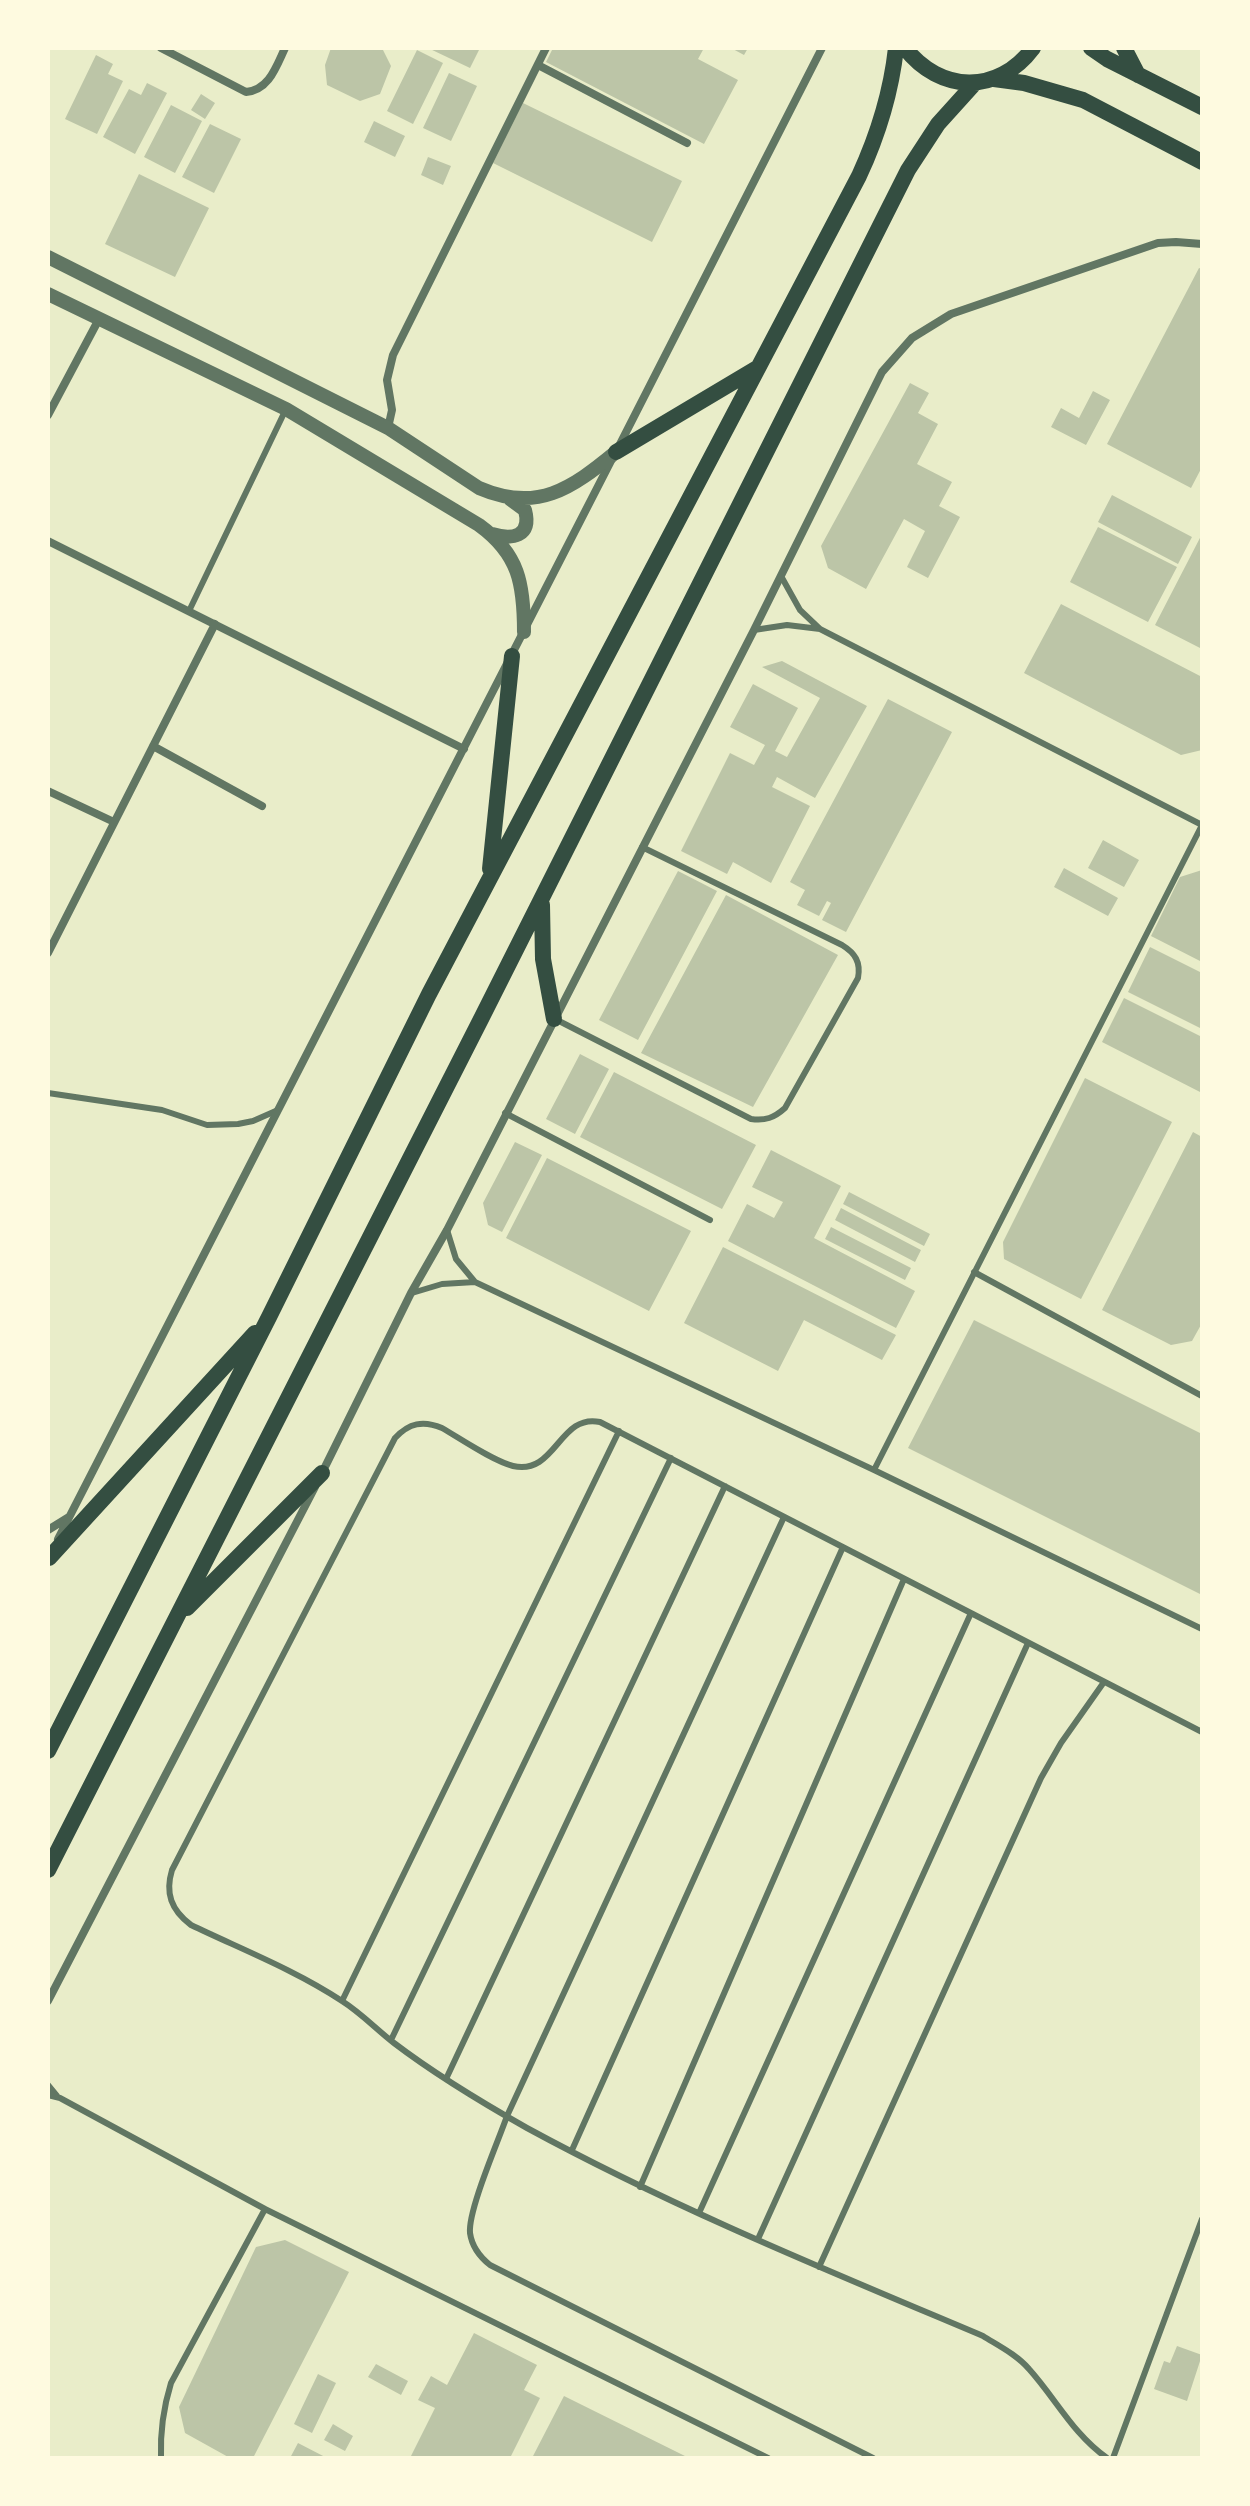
<!DOCTYPE html>
<style>
body{margin:0}
#map{position:relative;width:1250px;height:2506px;overflow:hidden;background:#e9edc9;font-family:"Titillium Web",sans-serif}
canvas{display:block}
.frame{position:absolute;inset:0;border:50px solid #fefae0;pointer-events:none}
</style>
<div id="map">
<canvas width="1250" height="2506"></canvas>
<div class="frame"></div>
</div>
<script>
const g = document.querySelector('canvas').getContext('2d');
g.lineJoin = 'round';
function fillPath(path, color) { g.fillStyle = color; g.fill(path, 'evenodd'); }
function trace(path, color, width, dash) { g.strokeStyle = color; g.lineWidth = width; g.lineCap = dash ? 'butt' : 'round'; g.setLineDash(dash || []); g.stroke(path); }
const building = new Path2D(`
 M331,48H382L391,66L380,94L360,101L327,85L325,65Z
 M428,48H480L470,68Z
 M553,48H704L698,59L738,80L704,144L546,62Z
 M731,48H748L744,55Z
 M417,50L443,63L413,124L387,111Z
 M96,55L113,64L108,74L123,81L97,134L65,119Z
 M449,73L477,86L451,141L423,128Z
 M147,83L167,93L135,154L103,137L129,89L141,95Z
 M201,94L215,103L205,119L191,110Z
 M523,103L682,181L652,242L493,163Z
 M171,105L202,121L175,173L144,157Z
 M374,121L405,136L395,157L364,142Z
 M210,124L241,139L214,193L182,177Z
 M428,157L451,166L443,185L421,175Z
 M139,174L209,208L175,277L105,244Z
 M1199,268L1202,269V467L1191,488L1107,444Z
 M910,383L929,393L918,413L938,424L917,464L952,482L939,506L960,517L928,578L907,567L925,531L904,519L866,589L828,568L821,546Z
 M1093,391L1110,400L1086,445L1051,427L1061,408L1079,418Z
 M1112,495L1192,537L1178,564L1098,522Z
 M1098,527L1177,567L1148,622L1070,582Z
 M1202,534V649L1155,625Z
 M1061,604L1202,677V750L1181,755L1024,673Z
 M782,661L867,706L815,798L777,777L772,787L810,806L771,883L733,862L727,874L681,851L730,753L754,765L765,745L730,727L753,684L798,708L775,751L787,757L820,698L762,667Z
 M888,699L952,732L846,932L822,920L831,903L827,901L819,916L797,905L805,890L790,882Z
 M1103,840L1139,860L1124,887L1088,868Z
 M1064,868L1118,898L1108,916L1054,887Z
 M1202,870V962L1151,936L1180,877Z
 M678,871L717,891L638,1040L599,1020Z
 M726,895L838,955L753,1107L641,1053Z
 M1150,947L1202,973V1029L1128,992Z
 M1124,998L1202,1037V1093L1102,1042Z
 M580,1054L609,1069L575,1134L546,1119Z
 M614,1072L756,1145L722,1209L580,1137Z
 M1085,1078L1172,1122L1081,1299L1004,1259L1003,1242Z
 M1193,1132L1202,1137V1323L1192,1341L1171,1345L1102,1310Z
 M515,1142L542,1155L502,1232L488,1225L483,1203Z
 M771,1150L841,1186L814,1238L915,1291L896,1328L728,1241L747,1204L774,1218L783,1202L752,1187Z
 M547,1158L691,1231L649,1311L506,1238Z
 M849,1192L930,1234L924,1246L843,1204Z
 M841,1208L921,1250L915,1262L835,1220Z
 M831,1227L911,1268L905,1280L825,1239Z
 M723,1247L896,1335L882,1360L804,1320L778,1371L684,1323Z
 M974,1320L1202,1434V1595L908,1448Z
 M285,2240L349,2272L253,2458H230L185,2433L179,2407L256,2247Z
 M474,2333L537,2365L524,2390L540,2398L510,2458H410L435,2408L418,2400L431,2376L447,2385Z
 M1177,2346L1202,2355L1187,2401L1154,2389L1164,2361L1170,2363Z
 M376,2364L408,2381L401,2395L368,2377Z
 M318,2374L336,2383L312,2433L294,2424Z
 M564,2396L689,2458H532Z
 M333,2424L353,2436L345,2451L324,2440Z
 M298,2443L327,2458H290Z`);
const service = new Path2D(`
 M781,576L800,610L820,629L1202,825
 M189,611L286,409
 M754,630L787,625L820,629
 M557,1020L751,1119C765,1121 774,1118 785,1108L858,978C861,962 855,953 842,945L642,847
 M48,1093L162,1110L207,1125L238,1124L253,1121L278,1110
 M505,1113L710,1220
 M447,1230L456,1259L475,1282L874,1470L1202,1629
 M974,1272L1202,1396
 M412,1293L442,1284L475,1282
 M874,1470L1202,825
 M784,1517L507,2116C498,2142 468,2210 470,2233C472,2247 480,2257 490,2265L873,2458
 M342,2001L619,1431
 M391,2040L671,1458
 M446,2079L725,1486
 M48,2085L57,2096
 M48,2095L60,2098L265,2209L768,2458
 M572,2150L843,1547
 M640,2187L904,1579
 M699,2213L971,1613
 M758,2239L1028,1643
 M819,2267L1041,1778L1061,1743L1104,1682
 M161,2458C160,2431 163,2409 171,2383L265,2209
 M1107,2458C1073,2434 1056,2399 1029,2369C1017,2355 999,2346 983,2336C829,2271 674,2208 527,2128C481,2102 436,2075 394,2043C376,2029 361,2013 342,2001C295,1970 241,1949 191,1925C171,1910 165,1893 172,1870L395,1438C409,1423 423,1420 442,1428C461,1439 493,1461 513,1466C556,1476 559,1413 600,1422L1202,1732
 M1113,2458L1202,2219`);
const minor = new Path2D(`
 M161,48L246,92C269,90 276,67 285,48
 M538,65L687,143
 M48,415L99,319
 M388,428L392,410L387,380L393,355L546,48
 M619,446L822,48
 M48,541L464,749
 M153,746L262,806
 M48,791L114,822
 M48,953L215,624
 M321,1475L411,1293L447,1230L754,630L882,372L912,338L951,314L1158,243L1176,242L1202,244
 M48,1530L69,1517
 M58,1539L612,459
 M48,2001L315,1487`);
const tertiary = new Path2D(`
 M48,257L388,428L479,488C537,513 571,489 616,452
 M48,294L286,409L479,525C519,554 524,584 524,632
 M492,534C512,540 532,537 525,510L510,499`);
const secondary = new Path2D(`
 M905,48C940,93 998,95 1033,48
 M1091,48L1107,59L1202,107
 M1124,48L1138,75
 M994,79L1024,83L1083,100L1202,162
 M616,452L757,368
 M490,869L512,656
 M542,905L543,959L554,1019
 M49,1558L255,1333
 M187,1608L322,1473
 M48,1751L269,1317L429,994L859,176C878,135 891,93 896,48
 M48,1870L480,1021L908,170L938,124L975,83`);
fillPath(building, '#bcc5a7');
trace(service, '#617663', 6);
trace(minor, '#617663', 8);
trace(tertiary, '#617663', 14);
trace(secondary, '#344e41', 16);
</script>
